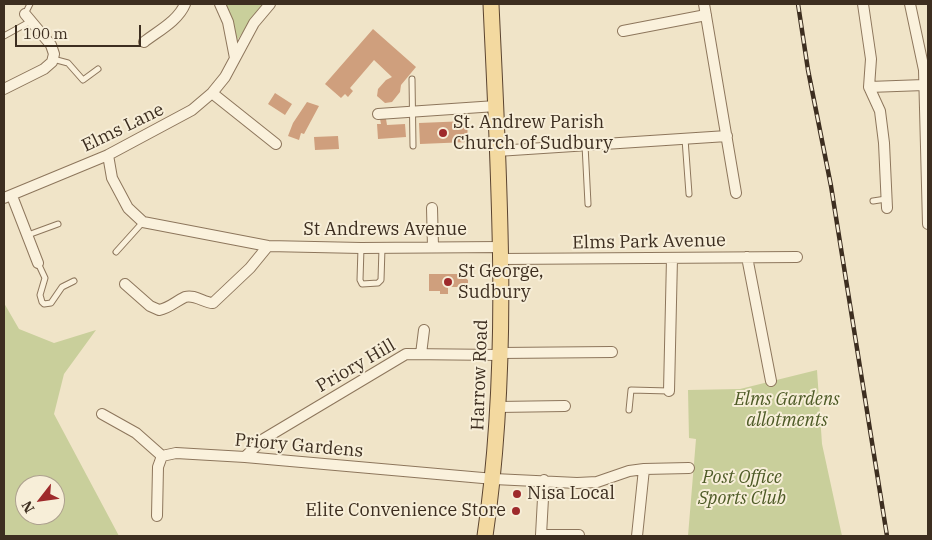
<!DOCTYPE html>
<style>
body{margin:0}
#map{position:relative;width:932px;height:540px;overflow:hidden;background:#f0e4c8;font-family:"IBM Plex Serif",serif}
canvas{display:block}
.frame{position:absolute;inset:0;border:5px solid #3d2e20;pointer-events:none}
.north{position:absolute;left:15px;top:475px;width:50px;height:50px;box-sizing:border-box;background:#f7eed8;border:1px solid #ada18e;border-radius:50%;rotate:240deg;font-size:14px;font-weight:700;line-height:20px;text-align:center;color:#3d2e20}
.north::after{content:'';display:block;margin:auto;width:18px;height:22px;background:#9e2a2b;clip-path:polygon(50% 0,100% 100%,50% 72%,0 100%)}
.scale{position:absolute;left:15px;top:25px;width:126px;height:22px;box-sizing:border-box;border:2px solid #3d2e20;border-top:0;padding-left:6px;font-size:15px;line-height:18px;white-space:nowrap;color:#3d2e20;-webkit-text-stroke:4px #f7eed8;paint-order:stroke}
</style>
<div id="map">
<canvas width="932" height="540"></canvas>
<div class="frame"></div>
<div class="north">N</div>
<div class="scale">100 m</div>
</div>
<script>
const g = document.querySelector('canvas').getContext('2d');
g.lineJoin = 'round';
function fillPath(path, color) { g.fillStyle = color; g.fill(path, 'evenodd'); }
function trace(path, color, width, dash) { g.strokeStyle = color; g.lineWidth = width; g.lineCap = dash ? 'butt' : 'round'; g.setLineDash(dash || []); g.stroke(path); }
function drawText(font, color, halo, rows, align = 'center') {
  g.font = font + ' "IBM Plex Serif",serif'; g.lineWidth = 4; g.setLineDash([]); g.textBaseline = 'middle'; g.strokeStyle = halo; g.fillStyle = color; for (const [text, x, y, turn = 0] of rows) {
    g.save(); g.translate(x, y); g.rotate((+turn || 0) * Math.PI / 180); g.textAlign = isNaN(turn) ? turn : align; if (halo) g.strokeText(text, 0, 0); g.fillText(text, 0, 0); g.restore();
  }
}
const green = new Path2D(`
 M224,4H262L236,42Z
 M4,303L19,329L54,343L96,330L64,374L54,414L119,536H4ZM25,485H55V515H25Z
 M817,370L822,444L842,536H688L696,439L689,438L688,390L740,389Z`);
const building = new Path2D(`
 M373,29L416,67L401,85L400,92L392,102L385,103L377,96L378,89L386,80L392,77L374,60L350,88L353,91L348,97L345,94L341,98L325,84Z
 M275,93L292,104L285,115L268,104Z
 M307,102L319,106L304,134L301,133L299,140L288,136L293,123Z
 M380,119H386L387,125L405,124L406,137L378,139L377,124H381Z
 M467,121L468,142L420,144L419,123Z
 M338,136L339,149L315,150L314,137Z
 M429,274H464V277L468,280V284L464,287H448V294H440V291H429Z`);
const lane = new Path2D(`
 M25,14L30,4
 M4,36L31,21
 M53,59L68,63L83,80L98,69
 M412,79L413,146
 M685,139L689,194
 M585,145L588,204
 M873,201L886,199
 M28,235L58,224
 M361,248L360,280L362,284L378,283L381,280L382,248
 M116,252L143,222
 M38,263L45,278L40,295L42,302L44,304L51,303L62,287L74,281
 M629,410L631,390L669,391`);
const street = new Path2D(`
 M220,4L228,22L235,58
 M704,4L736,193
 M863,4L871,59L869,87L880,111L884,143L887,208
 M910,4L924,70L928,224
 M623,31L706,15
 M144,42C158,31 178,21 185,4
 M869,87L924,85
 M4,89L44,69L52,62L54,54L51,45L25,14
 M212,93L276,144
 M378,114L496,106
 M497,151L727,136
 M108,155L112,178L128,208L143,222L268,246L361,248L501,247
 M12,196L38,263
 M4,198L108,155L192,110L212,93L225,77L254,23L270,4
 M432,208L433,247
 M747,257L771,381
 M501,259L797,257
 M125,284L150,306L159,310C170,308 176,301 185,297C195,294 204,303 213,303L250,268L268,246
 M500,353L612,352
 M421,354L424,330
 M669,391L672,258
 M498,407L565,406
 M102,414L136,433L162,456
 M245,457L262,440L406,354L500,355
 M544,480L541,535H579
 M157,516L158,467L162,456L176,453L245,457L494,479L577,483L597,482L629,471L644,469L689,468
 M637,536L644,469`);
const primary = new Path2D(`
 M485,536C511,360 499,181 491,4`);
const rail = new Path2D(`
 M798,4L808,70L831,186L887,536`);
const markers = [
 [443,133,5,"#9e2a2b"],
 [448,282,5,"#9e2a2b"],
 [517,494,5,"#9e2a2b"],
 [516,511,5,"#9e2a2b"]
];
const poiNames = [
 ["St. Andrew Parish",453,123],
 ["Church of Sudbury",453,144],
 ["St George,",458,272],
 ["Sudbury",458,293],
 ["Nisa Local",527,494],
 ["Elite Convenience Store",506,511,"right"]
];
const streetNames = [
 ["Elms Lane",123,128,-26],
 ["St Andrews Avenue",385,230],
 ["Elms Park Avenue",649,242,-1],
 ["Priory Hill",356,366,-30],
 ["Harrow Road",480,375,-88],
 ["Priory Gardens",299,446,5]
];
const parkNames = [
 ["Elms Gardens",787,400],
 ["allotments",787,421],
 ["Post Office",742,478],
 ["Sports Club",742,499]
];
fillPath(green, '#c9cf9b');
fillPath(building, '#cf9f7d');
trace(lane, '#8d765c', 7);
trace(street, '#8d765c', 12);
trace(primary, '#5b4430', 17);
trace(lane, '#faf1dc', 5);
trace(street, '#faf1dc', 10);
trace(primary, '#f3d9a0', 15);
trace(rail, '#3d2e20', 4.5);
trace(rail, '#f7eed8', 2.5, [8]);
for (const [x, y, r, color] of markers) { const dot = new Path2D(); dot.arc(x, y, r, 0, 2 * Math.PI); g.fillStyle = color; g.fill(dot); trace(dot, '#f7eed8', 2); }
drawText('18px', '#3d2e20', '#f7eed8', poiNames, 'left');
drawText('18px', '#3d2e20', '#f7eed8', streetNames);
drawText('italic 18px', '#4d5a26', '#f7eed8', parkNames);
</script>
